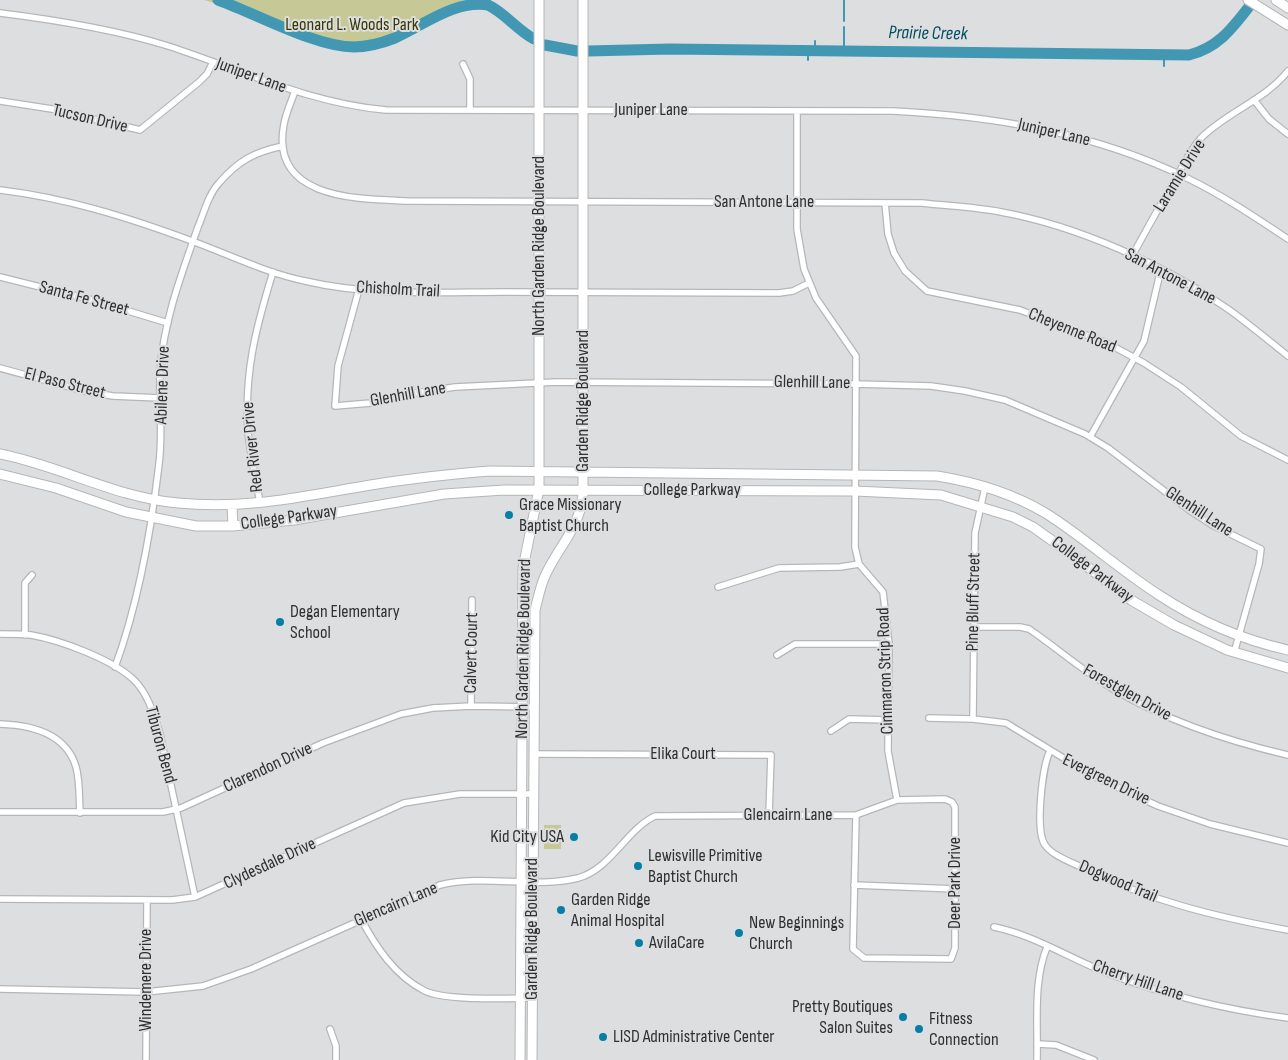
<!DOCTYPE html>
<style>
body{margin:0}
canvas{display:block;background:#dddee0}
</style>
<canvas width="1288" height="1060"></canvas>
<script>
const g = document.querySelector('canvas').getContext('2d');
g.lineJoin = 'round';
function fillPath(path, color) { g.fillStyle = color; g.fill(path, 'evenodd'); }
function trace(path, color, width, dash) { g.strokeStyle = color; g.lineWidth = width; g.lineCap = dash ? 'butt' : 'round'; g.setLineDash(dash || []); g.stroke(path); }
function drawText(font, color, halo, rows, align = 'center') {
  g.font = font + ' "Sofia Sans Condensed",sans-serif'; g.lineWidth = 4; g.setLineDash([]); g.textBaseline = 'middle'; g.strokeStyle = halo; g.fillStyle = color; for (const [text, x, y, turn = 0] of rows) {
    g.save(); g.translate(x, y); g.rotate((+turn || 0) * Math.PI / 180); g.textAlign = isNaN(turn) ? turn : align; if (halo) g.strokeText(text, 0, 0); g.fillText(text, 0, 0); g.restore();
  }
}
const green = new Path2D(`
 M204,0H470V5L443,11L397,41L357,50L325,47L234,9Z
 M544,825H561V849H544Z`);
const stream = new Path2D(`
 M472,0V2
 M844,0V21
 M844,27V51
 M815,41V51
 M808,51V60
 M1164,55V66`);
const river = new Path2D(`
 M218,0C257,14 316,47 354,47C368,47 382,43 395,38C424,25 454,0 488,5C505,13 517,30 534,39
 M545,45L577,51
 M588,51L670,49L1189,55C1217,48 1231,30 1248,8`);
const street = new Path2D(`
 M0,13C56,20 114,29 168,46C242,70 308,103 386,110L893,111C994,116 1095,133 1187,178C1222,195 1255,217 1288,239
 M463,64L470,79V110
 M295,91C291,102 286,113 284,124C269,200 359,199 408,201L922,203C948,206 975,207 1001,212C1078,226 1165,265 1228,309C1249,324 1268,340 1288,356
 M1254,100L1269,119L1288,134
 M0,101L52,109L140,130L199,82L207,74L213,62
 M797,111V229L804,269L816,298L856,356L855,547L859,564L883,592L889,644L888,751L897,800
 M0,190C67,198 130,218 192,241C230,255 266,273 305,281C369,296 438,292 504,292C595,292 687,292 779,293L793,291L809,283
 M885,203L888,234L894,253L905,271L927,291L1020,310L1107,343L1144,363L1181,387L1241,436L1288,460
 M1132,256C1146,231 1160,205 1175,180C1183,166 1190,150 1201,138C1227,112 1265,100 1288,71
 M0,277L92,300L168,323
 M359,289L338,366L335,406L371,403L415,393L455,387L557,382L856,384L931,386L965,391L1005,400L1085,434L1108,448L1192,512L1212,525L1261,549L1259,564L1234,653
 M0,368L88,392L113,396L160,398
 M1090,437L1144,341L1161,269
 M260,503C256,479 250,455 248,431C244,373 256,327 273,272
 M718,587L779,568L840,567L859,564
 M973,627H1020L1029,629C1057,648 1083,671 1113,689C1167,721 1227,741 1288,755
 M0,634C10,634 21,634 31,635C60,640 111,659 133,679C148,693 154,715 160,734L195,897
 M25,635V583L32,575
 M777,655L795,644H889
 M115,667C139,602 151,532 159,464C163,434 159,404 160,373C163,323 181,275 198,227C204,213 208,195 219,183C238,161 254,152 283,146
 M471,706L472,600
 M929,718L973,719L1006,723L1093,776L1158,806L1210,824L1288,843
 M973,719L975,533L985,487
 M0,724C31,725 66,733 76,767C80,781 79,798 80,813
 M831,731L849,719L888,720
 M1050,751C1042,767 1035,831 1045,845C1053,856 1069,861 1081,867C1147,900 1216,917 1288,930
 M534,754L771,755L769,815
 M0,812H163L181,808L323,743L401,714L433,708L471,706L534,707
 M854,885L956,889
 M0,899L172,900L195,897L215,888L404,803L460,794H533
 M361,919C376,947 395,976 425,991C446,1001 507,998 532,998
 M994,927C1034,935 1069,958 1107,973C1165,995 1227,1010 1288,1018
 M0,989L146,992L203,986L251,969L440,885C485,874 533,889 578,878C611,869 626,830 655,816L856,815L897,800L945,799L952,802L955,807V948L951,959L864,958L853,949L856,815
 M330,1029L336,1046V1060
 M1038,1044L1056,1045L1094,1060
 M146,1060L147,900
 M1037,1060C1038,1023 1033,981 1047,947`);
const secondary = new Path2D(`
 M1248,0L1288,25
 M1276,0L1288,8
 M0,454C61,466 117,498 178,503C251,510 307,495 377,484C414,478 452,474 490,471L937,476C975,482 1014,494 1047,514C1086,539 1120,570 1159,595C1197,620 1243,640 1288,650
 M0,474L56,488L126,512L196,526H233L294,520L444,494L504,490L855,491L941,495L1013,517L1033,527L1064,549L1131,600L1174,625L1227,650L1288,668
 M232,506L233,526
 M520,1060L523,568L539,489V0
 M532,1060L535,610C538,599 540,587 545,576C558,547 580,528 583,494V0`);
const markers = [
 [509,515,5,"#067ea5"],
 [280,622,5,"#067ea5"],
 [574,837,5,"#067ea5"],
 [638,866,5,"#067ea5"],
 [561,910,5,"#067ea5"],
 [739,933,5,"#067ea5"],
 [639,943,5,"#067ea5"],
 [903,1017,5,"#067ea5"],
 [919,1029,5,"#067ea5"],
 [603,1037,5,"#067ea5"]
];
const parkNames = [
 ["Leonard L. Woods Park",352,25]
];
const streetNames = [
 ["Juniper Lane",251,76,20],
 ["Juniper Lane",651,110],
 ["Tucson Drive",90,119,13],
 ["Juniper Lane",1054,133,13],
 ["Laramie Drive",1180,176,-58],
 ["San Antone Lane",764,202],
 ["North Garden Ridge Boulevard",539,246,-90],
 ["San Antone Lane",1170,277,28],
 ["Chisholm Trail",398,290,3],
 ["Santa Fe Street",84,299,15],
 ["Cheyenne Road",1072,331,22],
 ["Glenhill Lane",812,383,1],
 ["El Paso Street",65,384,14],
 ["Abilene Drive",163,385,-88],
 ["Glenhill Lane",408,395,-10],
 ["Garden Ridge Boulevard",583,401,-90],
 ["Red River Drive",253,447,-96],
 ["College Parkway",692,490],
 ["Glenhill Lane",1199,512,33],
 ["College Parkway",289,518,-8],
 ["College Parkway",1092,570,37],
 ["Pine Bluff Street",974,602,-89],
 ["North Garden Ridge Boulevard",524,649,-89],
 ["Calvert Court",472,653,-89],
 ["Cimmaron Strip Road",886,671,-92],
 ["Forestglen Drive",1127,693,29],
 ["Tiburon Bend",160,745,75],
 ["Elika Court",683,754],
 ["Clarendon Drive",268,768,-25],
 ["Evergreen Drive",1106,780,26],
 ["Glencairn Lane",788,815],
 ["Clydesdale Drive",270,864,-25],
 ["Dogwood Trail",1118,882,23],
 ["Deer Park Drive",955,883,-90],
 ["Glencairn Lane",396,905,-23],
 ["Garden Ridge Boulevard",532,929,-90],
 ["Windemere Drive",146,980,-90],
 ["Cherry Hill Lane",1138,981,19]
];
const poiNames = [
 ["Grace Missionary",519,505],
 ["Baptist Church",519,526],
 ["Degan Elementary",290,612],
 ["School",290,633],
 ["Kid City USA",564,837,"right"],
 ["Lewisville Primitive",648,856],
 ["Baptist Church",648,877],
 ["Garden Ridge",571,900],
 ["Animal Hospital",571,921],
 ["New Beginnings",749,923],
 ["Church",749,944],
 ["AvilaCare",649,943],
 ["Pretty Boutiques",893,1007,"right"],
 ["Salon Suites",893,1028,"right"],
 ["Fitness",929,1019],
 ["Connection",929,1040],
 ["LISD Administrative Center",613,1037]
];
const waterNames = [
 ["Prairie Creek",928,34,1]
];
fillPath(green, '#c6c895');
trace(stream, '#4298b2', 2);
trace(river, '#4298b2', 11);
trace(street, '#b5b6b7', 8);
trace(secondary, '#b5b6b7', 11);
trace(street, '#fff', 5.5);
trace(secondary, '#fff', 9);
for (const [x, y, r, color] of markers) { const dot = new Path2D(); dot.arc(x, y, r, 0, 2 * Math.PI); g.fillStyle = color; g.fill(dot); trace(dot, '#dddee0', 2); }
drawText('18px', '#383800', '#dddee0', parkNames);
drawText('18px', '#303031', '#dddee0', streetNames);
drawText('18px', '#303031', '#dddee0', poiNames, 'left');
drawText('italic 19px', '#004d60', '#dddee0', waterNames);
</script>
